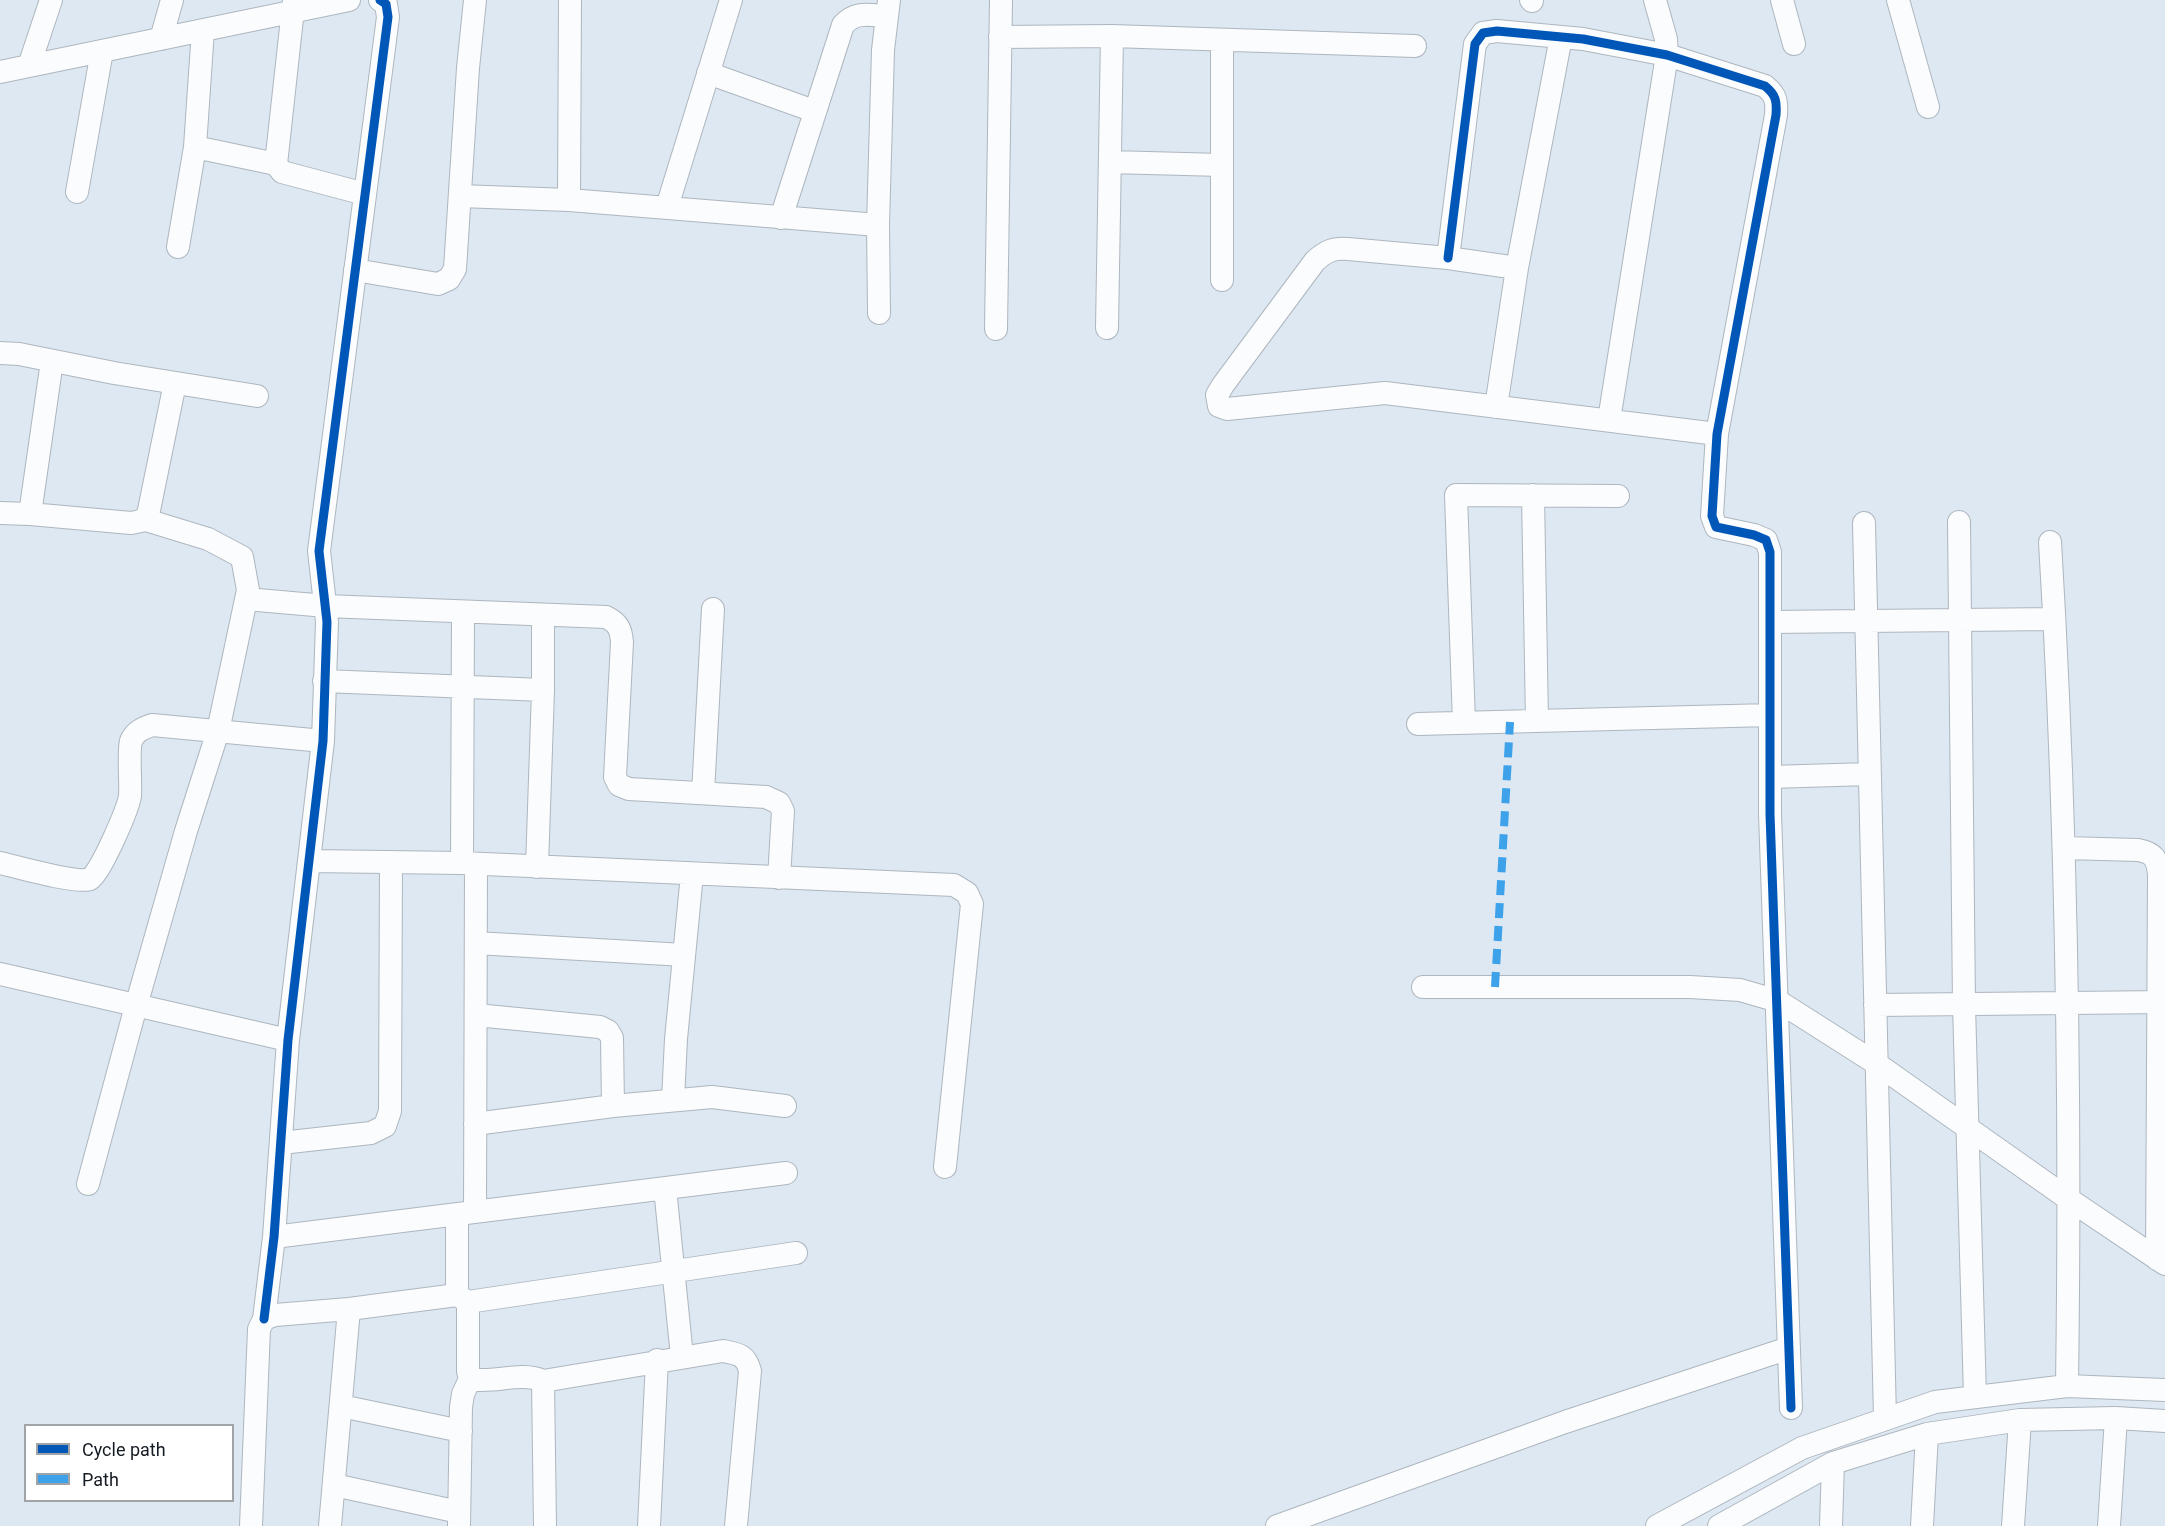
<!DOCTYPE html>
<style>
body{margin:0}
#map{position:relative;width:2165px;height:1526px;overflow:hidden;background:#dde8f3;font-family:Roboto,sans-serif}
canvas{display:block}
.legend{position:absolute;left:24px;top:1424px;width:210px;height:78px;box-sizing:border-box;background:#fff;border:2px solid #a1a4a7;margin:0;padding:8px 10px;list-style:none;font-size:18px;color:#151b23}
.legend li{display:flex;align-items:center;gap:12px;height:30px}
.legend b{width:30px;border:2px solid #a1a4a7}
</style>
<div id="map">
<canvas width="2165" height="1526"></canvas>
<ul class="legend">
<li><b style="height:8px;background:#0057b8"></b>Cycle path</li>
<li><b style="height:8px;background:#3da2ea"></b>Path</li>
</ul>
</div>
<script>
const g = document.querySelector('canvas').getContext('2d');
g.lineJoin = 'round';
function trace(path, color, width, dash) { g.strokeStyle = color; g.lineWidth = width; g.lineCap = dash ? 'butt' : 'round'; g.setLineDash(dash || []); g.stroke(path); }
const minor = new Path2D(`
 M294,0L276,164L282,172L365,194
 M1531,0L1532,1
 M1782,0L1794,44
 M1898,0L1928,107
 M1000,37L1112,36L1415,46
 M161,39L172,0
 M1222,40V280
 M29,66L51,0
 M0,72L349,0
 M708,73L814,111
 M195,147L276,164
 M1110,162L1222,165
 M77,192L102,51
 M460,196L569,200L878,225
 M569,200L570,0
 M667,207L731,0
 M781,218L843,25C856,11 868,15 886,16
 M178,247L195,147L203,30
 M1448,258L1475,44L1483,33L1497,31L1583,39L1667,55L1765,86C1776,95 1777,101 1776,115L1717,434L1712,516L1716,527L1754,535L1766,540L1770,552V814L1791,1408
 M1517,268L1448,258L1348,249C1333,248 1326,251 1315,261L1223,385L1217,395L1219,406L1227,409L1385,393L1717,434
 M355,270L438,284L449,279L455,269L468,68L475,0
 M879,313L878,225L883,50L889,0
 M1107,328L1112,36
 M996,329L1001,0
 M0,353L19,354L114,373L257,396
 M1496,407L1517,268L1561,37
 M1609,420L1667,55L1666,39L1655,0
 M1533,495L1537,721
 M0,513L30,514L131,523L141,521L148,515L175,383
 M30,514L52,361
 M1959,522L1964,1005L1975,1397
 M1864,523L1885,1419
 M2050,542C2067,823 2071,1104 2067,1386
 M246,599L326,606L606,617C618,623 621,629 622,642L615,777L619,785L629,789L766,797L779,803L783,811L779,878
 M1771,622L2054,619
 M324,681L543,690
 M1464,723L1456,495L1618,496
 M1418,724L1770,715
 M1770,777L1869,774
 M703,793L713,609
 M2065,848L2138,850C2154,853 2157,858 2159,874L2157,1259
 M310,861L462,863L954,885L967,893L972,904L945,1167
 M0,863C17,867 77,884 90,879C100,874 128,809 130,796C131,783 128,752 131,741C135,731 144,728 152,725L323,741
 M462,863L463,612
 M537,867L543,690V615
 M476,943L684,955
 M0,974L288,1040
 M1423,987H1690L1740,990L1778,1001L1877,1064L2070,1200L2165,1264
 M1875,1005L2165,1002
 M476,1015L600,1027L608,1031L612,1038L613,1106
 M673,1100L676,1039L692,874
 M475,1124L613,1106L712,1097L785,1106
 M281,1143L371,1133L385,1126L390,1111L391,862
 M88,1184L136,1006L186,831L218,731L248,590L242,557L208,539L146,520L141,521
 M665,1188L682,1357
 M475,1212L476,864
 M457,1214V1295
 M274,1237L786,1173
 M468,1302L796,1253
 M264,1319L274,1237L288,1040L323,741L327,622L319,551L388,17L386,4L380,0
 M543,1381L723,1351C739,1354 746,1355 750,1371L736,1526
 M341,1406L461,1431
 M334,1485L459,1512
 M251,1526L259,1329L264,1319L275,1315L349,1309L457,1295L468,1302V1371L470,1379C494,1384 520,1371 543,1381L545,1526
 M330,1526L349,1309
 M459,1526L461,1407L463,1394L470,1379
 M649,1526L657,1360
 M1277,1526L1565,1422L1789,1348
 M1657,1526L1802,1448L1935,1402L2067,1386L2165,1390
 M1719,1526L1833,1463L1927,1434L2020,1420L2116,1418L2165,1421
 M1831,1526L1833,1463
 M1922,1526L1927,1434
 M2013,1526L2020,1420
 M2109,1526L2116,1418`);
const quiet = new Path2D(`
 M1495,987L1510,722`);
const cycleway = new Path2D(`
 M1448,258L1475,44L1483,33L1497,31L1583,39L1667,55L1765,86C1776,95 1777,101 1776,115L1717,434L1712,516L1716,527L1754,535L1766,540L1770,552V814L1791,1408
 M264,1319L274,1237L288,1040L323,741L327,622L319,551L388,17L386,4L380,0`);
trace(minor, '#aeb6be', 24);
trace(minor, '#fafcfd', 22);
trace(quiet, '#3da2ea', 8, [15, 8]);
trace(cycleway, '#0057b8', 9);
</script>
